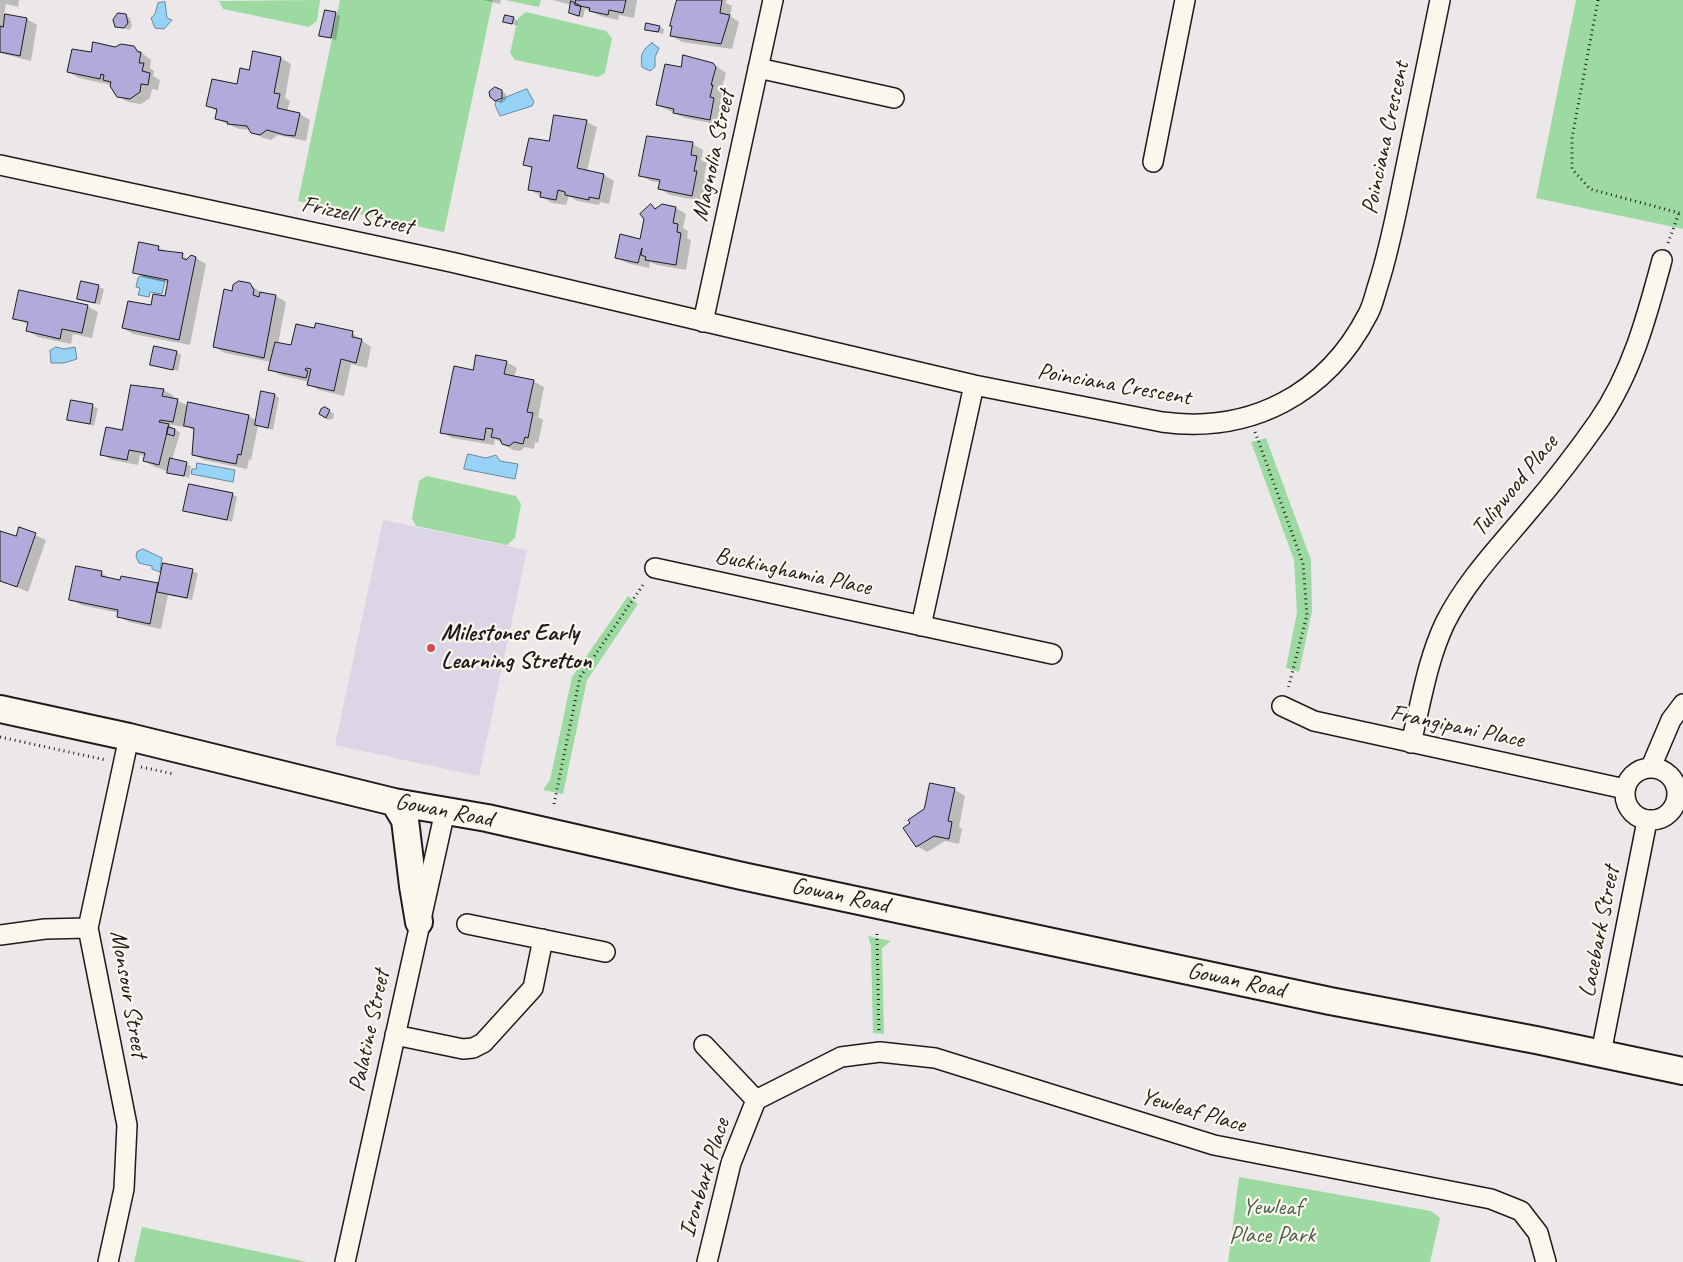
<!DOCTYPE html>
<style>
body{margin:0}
canvas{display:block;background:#ece8e9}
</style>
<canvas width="1683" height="1262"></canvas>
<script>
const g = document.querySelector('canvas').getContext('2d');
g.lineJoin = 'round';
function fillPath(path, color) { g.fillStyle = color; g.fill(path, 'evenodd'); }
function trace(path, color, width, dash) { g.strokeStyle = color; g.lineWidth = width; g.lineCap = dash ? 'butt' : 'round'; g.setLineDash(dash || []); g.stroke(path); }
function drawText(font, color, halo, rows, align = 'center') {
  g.font = font + ' Caveat,sans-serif'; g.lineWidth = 4.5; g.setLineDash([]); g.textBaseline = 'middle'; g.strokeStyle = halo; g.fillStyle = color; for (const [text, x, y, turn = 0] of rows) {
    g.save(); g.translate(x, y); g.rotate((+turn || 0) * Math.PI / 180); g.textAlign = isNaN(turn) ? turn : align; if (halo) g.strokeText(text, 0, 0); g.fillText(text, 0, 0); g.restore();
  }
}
const built = new Path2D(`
 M383,520L527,550L479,776L335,745Z`);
const green = new Path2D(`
 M320,0L317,21L309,27L223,9L219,1Z
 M340,0H493L444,232L298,201Z
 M505,0H541L539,7Z
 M1576,0H1683V229L1536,198Z
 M526,12L606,31L612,38L605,73L598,77L515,60L510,53L518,18Z
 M1266,438L1311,560L1312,611L1299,672L1286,668L1297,612L1294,560L1251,442Z
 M427,476L516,496L521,504L515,538L507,545L416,526L412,518L419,481Z
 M628,596L638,604L587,680L563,794L543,790L550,780L572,677Z
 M868,936L891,941L882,948L884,1034L873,1033L871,946Z
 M1239,1177L1431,1211L1440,1218L1430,1262H1228Z
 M142,1227L307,1262H134Z`);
const water = new Path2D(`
 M165,2L167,18L172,20L164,29L155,28L151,18L155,14L158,3Z
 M652,43L659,48L655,57V67L650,71L642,67C640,55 642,50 652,43Z
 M527,89L534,102L532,106L500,116L495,105L496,101L501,102L502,99Z
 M142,276L165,281L162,294L150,292L149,297L138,295L140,288L136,287L138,278Z
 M56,347L64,349L75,347L77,359L64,363H51L50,351Z
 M468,454L486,458L496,455L500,461L518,464L515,479L464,469Z
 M197,463L235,470L233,482L191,474L192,469H196Z
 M143,549L162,558L160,572L152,569V566L139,563L136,557L137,552Z`);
const shadow = new Path2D(`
 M0,0H19L18,7L6,4L4,15L27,19L37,25L31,61L0,53Z
 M483,0H501L500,4Z
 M552,0H637L634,18L619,15L618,20L601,16L585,9L583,18L575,16L570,13L572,5Z
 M678,0H727L726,3L732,6L730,16L739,22L732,49L682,42L672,36Z
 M335,13L340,16L336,40L320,35Z
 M125,15L130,18L132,26L129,30L116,26Z
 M513,18L518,21L517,26L505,21Z
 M659,27L664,29L663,34L646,29Z
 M134,47L151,60L150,68L154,71L153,76L160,80L158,90L152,89L150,98L141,104L128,102L118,96L111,85L79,78L68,72L92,54Z
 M254,52L281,58L291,64L285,98L290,101L287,112L300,114L310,120L306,141L278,135L271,140L263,138L251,130L239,129L216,119L218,112L208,106L238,85L250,72Z
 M713,64L726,73L721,91L723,92L720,103L724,105L720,125L685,118L657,105L682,69Z
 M501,91L506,94V100L501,103L491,96Z
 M555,117L587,122L597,127L587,171L604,175L614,181L609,204L600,202L599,205L577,201L569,196L566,205L552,203L529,189L533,169L525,164L549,143Z
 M648,137L693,144L703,150L701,160L707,163L704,177L707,179L702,201L670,195L660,189L661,183L651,181L640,175Z
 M651,206L657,209L676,208L686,214L683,228L688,231L687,238L691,240L686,270L657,265L650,262L649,268L627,263L616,257L641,240Z
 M158,248L189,259L196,258L206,264L190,345L133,334L123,328L166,297L169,283L145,278L134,272Z
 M82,282L104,289L100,305L78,298Z
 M249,284L262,293L276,296L286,302L278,344L292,347L315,330L352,333L371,347L367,368L351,364L344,396L319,390L309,384V382L280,375L270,369L271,362L225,353L214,347L232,292Z
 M87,306L98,312L92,338L73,334L71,344L38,337L28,331L29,325L15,318Z
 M177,352L181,355L178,371L151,364Z
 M506,362L517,368L514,377L533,381L544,387L538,417L543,420L538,443L535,442L534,449L525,447L520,451L513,450L495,439L494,445L452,438L442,432L474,372Z
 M163,390L174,396L173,399L189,406L249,416L257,421L275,395L279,398L273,430L258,426L251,460L249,459L247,469L204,460L193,454L195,431L184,425V427L168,424L180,433L172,460L191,466L189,478L155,467L145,461L146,456L140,455L138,465L112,460L102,454Z
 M72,402L98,408L94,426L69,419Z
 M325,408L334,414L333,419L328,420L323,417L321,414Z
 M232,494L237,497L232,522L185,510Z
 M20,529L46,540L28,592L0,580V532L17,538Z
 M164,564L198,573L192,600L168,595L161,629L129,622L118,616L119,613L81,605L71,599L101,572L111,580L121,582L122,578L159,586Z
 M931,784L955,790L965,796L959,827L962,829L959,844L945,841L927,852L917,846Z`);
const building = new Path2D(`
 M576,0H626L623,13L609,10L608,15L589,11L590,8L575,5Z
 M677,0H722L720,13L730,15L721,44L670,36L672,26H670Z
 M571,1L581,6L579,16L569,13Z
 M325,10L336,12L331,38L319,36Z
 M118,13L126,14L128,23L124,28L115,27L113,20Z
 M5,14L27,18L20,56L0,52V26L3,27Z
 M505,15L514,17L512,24L503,22Z
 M646,23L660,26L658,32L645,30Z
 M93,42L115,47L121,44L134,46L138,52H141L139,63H144L142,71L150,73L148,85L141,84L140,92L130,99L117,97L110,86L111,82L103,80L104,75L101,74L100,79L67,72L72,49L91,52Z
 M253,51L281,57L274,93L280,94L277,108L300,113L295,136L285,135L267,130L260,135L251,133L247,126L227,124L228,122L215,119L217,109L206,106L212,79L237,84L240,68L249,70Z
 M683,55L713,63L716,67L711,85H713L710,97L714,98L710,120L673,113L674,109L656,105L665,64L681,67Z
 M495,87L502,90V98L495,101L490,97L489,92Z
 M554,115L587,120L577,168L604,174L599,199L589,197V200L565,195V192L558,190L556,200L540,197L541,192L528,190L532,167L523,165L529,138L549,141Z
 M647,136L693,142L691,155L697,156L694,171H697L692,196L658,189L660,180L639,176Z
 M651,204L655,209L662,204L676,207L673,223L678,224L677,232L681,233L676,265L645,260L646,257L641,255L642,248L638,263L615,258L620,234L640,239L644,219L640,214Z
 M139,242L159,246L158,250L183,253L182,258L186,260L191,255L196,257L179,340L122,328L128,301L151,305L153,294L165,296L168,280L133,273Z
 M81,281L99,285L95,303L77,299Z
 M239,281L250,283L254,290L253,295L259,297L260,292L276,295L264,358L213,347L224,289L232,291L233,285Z
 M19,290L88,305L82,333L62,329L60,339L26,331L28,322L13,319Z
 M316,323L353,331L352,337L362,339L356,363L341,359L334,391L307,385L311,369L306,368L305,370L308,371L306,378L268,370L275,342L291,345L296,324L314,328Z
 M154,346L177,351L173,370L150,365Z
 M476,355L507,361L504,374L534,380L527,412L533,413L528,438L525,437L523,444L514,442L509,446L502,444L500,439L491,437L493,429L486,428L484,440L440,433L454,366L473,370Z
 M131,385L164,389L162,396L178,399L173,422L160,420L159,422L169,424L159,465L143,461L145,453L129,450L127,460L100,455L106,427L122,430Z
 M261,391L275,394L268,428L255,425Z
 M71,400L93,404L90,424L67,420Z
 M188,402L249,415L241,455L238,454L236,464L192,455L194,428L184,426Z
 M325,407L330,410L326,418L319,414L321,409Z
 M168,427L175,429L174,436L167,434Z
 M170,458L187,462L184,476L167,473Z
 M189,484L233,493L227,520L183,511Z
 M19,527L36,533L17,587L0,581V531L16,536Z
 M163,563L193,569L187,598L157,592Z
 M76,566L102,571L101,576L120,580L121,576L158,583L150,624L117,617L118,610L69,600Z
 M930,783L955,788L948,821L952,822L949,839L934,836L916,847L903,828L910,823L908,820L924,809Z`);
const path = new Path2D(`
 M1598,0L1572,138V169L1590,189L1683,214
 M1668,243L1679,213
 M1255,432L1303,563L1307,615L1288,689
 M0,737L106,760
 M141,767L174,774
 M554,804L580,677L645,582
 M877,934L879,1034`);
const street = new Path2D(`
 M758,68L894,98
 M1153,162L1185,0
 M0,165L451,262L974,385L1162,422C1251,434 1327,394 1368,314C1373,305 1375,294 1378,285C1390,248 1397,209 1405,171C1417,114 1428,57 1440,0
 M703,322L773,0
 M655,568L1052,654
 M921,626L974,385
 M1282,706L1314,721L1625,789
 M1411,743C1421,703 1427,661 1445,623C1466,581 1499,547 1529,511C1553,483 1577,452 1598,422C1632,373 1647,316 1662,260
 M1651,767L1671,720L1683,704
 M1625 794a26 26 0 1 1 52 0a26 26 0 1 1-52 0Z
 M467,924L605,952
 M0,935L45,929L88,928
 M395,1035L463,1049L473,1048L483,1043L533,988L543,939
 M704,1045L756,1100
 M1601,1053L1647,821
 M108,1262L124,1189L127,1125L88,928L129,737
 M345,1262L445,811
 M707,1262L731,1163L756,1100L841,1057L880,1052L935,1058L1214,1145L1491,1199L1521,1211L1538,1233L1546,1262`);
const secondary = new Path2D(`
 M0,709L129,737L394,802L487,818L742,876L1330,1001L1536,1040L1683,1071
 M394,802L405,820L413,886L419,922`);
const markers = [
 [431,648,5,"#d1495b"]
];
const streetNames = [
 ["Poinciana Crescent",1386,138,-78],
 ["Magnolia Street",714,156,-78],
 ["Frizzell Street",357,216,12],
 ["Poinciana Crescent",1114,385,10],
 ["Tulipwood Place",1515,486,-51],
 ["Buckinghamia Place",793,572,12],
 ["Frangipani Place",1457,727,12],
 ["Gowan Road",444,811,11],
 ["Gowan Road",840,896,12],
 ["Lacebark Street",1600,932,-79],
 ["Gowan Road",1236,981,12],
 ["Monsour Street",128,994,80],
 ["Palatine Street",370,1031,-78],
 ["Yewleaf Place",1193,1111,16],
 ["Ironbark Place",705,1178,-73]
];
const poiNames = [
 ["Milestones Early",441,634],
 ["Learning Stretton",441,662]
];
const parkNames = [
 ["Yewleaf",1272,1208],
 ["Place Park",1272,1236]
];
fillPath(built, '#dbd5e5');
fillPath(green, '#9ddaa2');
fillPath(water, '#97d2f7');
trace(water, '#66899f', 1);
fillPath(shadow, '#0003');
fillPath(building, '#b2aadb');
trace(building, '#1c1c1c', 1);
trace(street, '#1c1c1c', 22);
trace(secondary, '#1c1c1c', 30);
trace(path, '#1c1c1c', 3, [1, 4]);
trace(street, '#fbf7ec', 19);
trace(secondary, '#fbf7ec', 26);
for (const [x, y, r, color] of markers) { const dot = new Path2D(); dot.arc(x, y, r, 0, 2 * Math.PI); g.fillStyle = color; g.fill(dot); trace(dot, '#fbf7ec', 2); }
drawText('24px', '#1c1c1c', '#fbf7ec', streetNames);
drawText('bold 24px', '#1c1c1c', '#fbf7ec', poiNames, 'left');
drawText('24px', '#495e4b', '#fbf7ec', parkNames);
</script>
